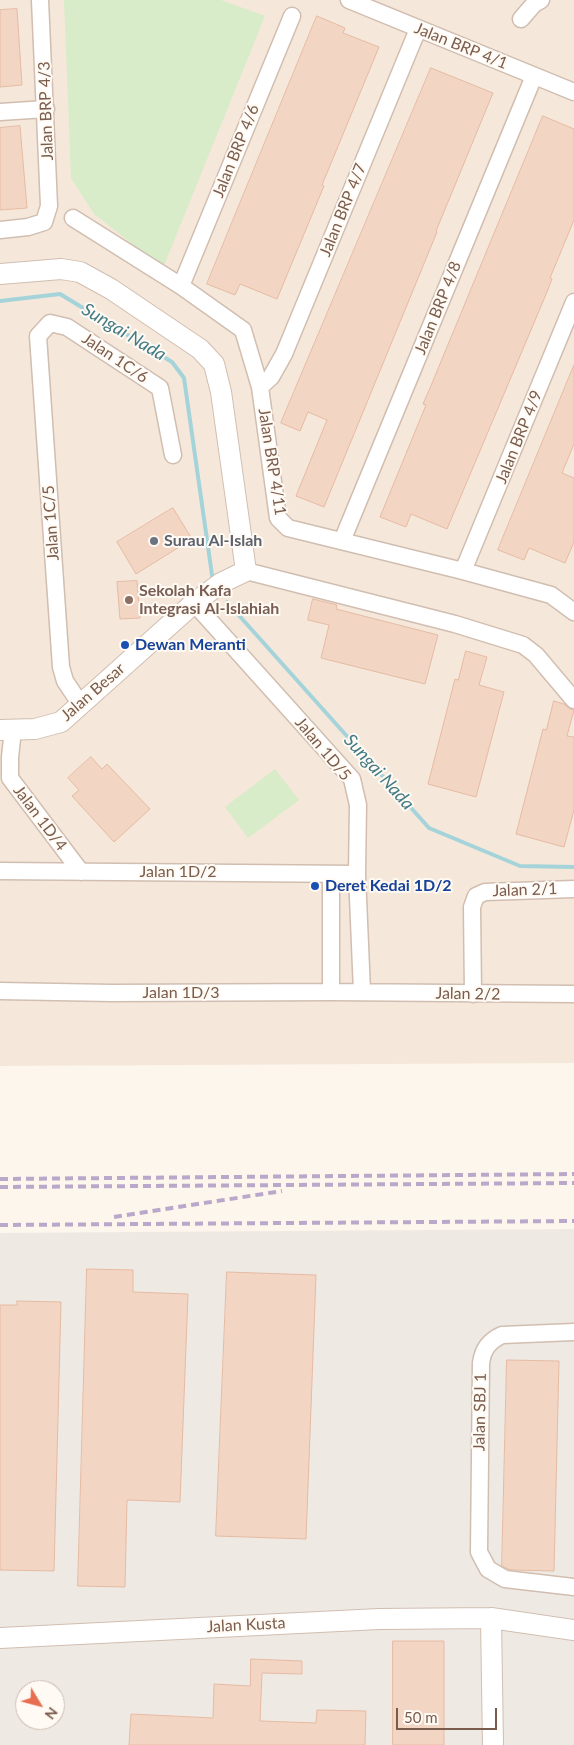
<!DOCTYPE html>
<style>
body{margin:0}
#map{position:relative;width:574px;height:1745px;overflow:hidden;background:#fdf6ec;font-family:Lato,sans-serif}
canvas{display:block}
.north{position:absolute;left:15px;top:1680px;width:50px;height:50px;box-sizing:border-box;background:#fffaf3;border:1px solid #cabbb1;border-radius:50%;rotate:127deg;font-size:14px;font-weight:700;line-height:20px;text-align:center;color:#7a5c4d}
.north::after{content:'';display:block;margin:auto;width:18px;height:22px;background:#e76f51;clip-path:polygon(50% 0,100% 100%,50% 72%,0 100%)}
.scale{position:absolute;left:396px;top:1708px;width:101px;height:22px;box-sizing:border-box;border:2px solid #7a5c4d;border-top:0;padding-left:6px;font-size:15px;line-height:18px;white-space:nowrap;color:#7a5c4d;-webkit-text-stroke:4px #fffaf3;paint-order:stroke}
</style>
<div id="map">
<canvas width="574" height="1745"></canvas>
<div class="north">N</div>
<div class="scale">50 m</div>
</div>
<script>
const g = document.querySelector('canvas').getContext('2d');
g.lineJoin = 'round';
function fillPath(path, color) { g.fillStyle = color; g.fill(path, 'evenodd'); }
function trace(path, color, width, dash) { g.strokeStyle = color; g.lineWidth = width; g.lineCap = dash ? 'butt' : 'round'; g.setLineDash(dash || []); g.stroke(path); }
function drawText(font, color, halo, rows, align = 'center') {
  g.font = font + ' Lato,sans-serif'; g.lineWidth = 4; g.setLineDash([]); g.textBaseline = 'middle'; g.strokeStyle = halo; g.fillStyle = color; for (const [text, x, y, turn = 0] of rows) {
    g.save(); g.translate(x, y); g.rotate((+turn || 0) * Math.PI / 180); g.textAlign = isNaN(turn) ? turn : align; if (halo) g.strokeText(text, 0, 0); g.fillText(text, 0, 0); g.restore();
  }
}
const residential = new Path2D(`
 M0,0H574V1063L0,1066Z`);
const industrial = new Path2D(`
 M574,1229V1745H0V1233ZM25,1690H55V1720H25Z`);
const green = new Path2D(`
 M64,0H221L265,16L163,268L94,214L71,178Z
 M275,769L299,800L248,838L225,807Z`);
const stream = new Path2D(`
 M0,301L60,294L172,362L184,378L213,582
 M227,602L429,828L520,866L574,867`);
const building = new Path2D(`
 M17,9L22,85L0,87V10Z
 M317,16L345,28L343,33L379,47L322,185L324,186L277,299L240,284L235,295L207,284Z
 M431,68L493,93L436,231L437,232L324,507L296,496L327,420L308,412L300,431L281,423Z
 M543,116L574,129V220L550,278L552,279L547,292L447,529L411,514L406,527L380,517L426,405L423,404L430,388Z
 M20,126L27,208L0,210V128Z
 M574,365V444L562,473L574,478V542L565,563L529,548L524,560L498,550Z
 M173,508L192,539L136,574L117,542Z
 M137,581L140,618L120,619L117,582Z
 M313,599L337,605L336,609L438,635L425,684L321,658L329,625L308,620Z
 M466,651L487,657L479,685L504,692L476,797L428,784L455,679L458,680Z
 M554,701L564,704L570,709L574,710L567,736L574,737V810L564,847L516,834L543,729L546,730Z
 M91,757L102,769L107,764L150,809L114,842L72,796L79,790L68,778Z
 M87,1269L133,1270V1292L188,1294L180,1502L127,1500L125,1587L78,1586Z
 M227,1272L316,1275L306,1539L216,1536Z
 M17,1301L61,1302L54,1571L0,1570V1305H17Z
 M507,1360L559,1361L554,1571L515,1570L508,1569L502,1566Z
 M393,1641H444V1745H393Z
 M251,1659L302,1661V1674L262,1673L260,1721L316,1723L317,1710L366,1711L365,1745H129L131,1714L213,1718L214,1684L250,1686Z`);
const minor = new Path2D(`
 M349,0L574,92
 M521,19L534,4L541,0
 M0,112L46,109
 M73,218L181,286L243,330L260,387L278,518L288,528L463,571L551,595L574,612
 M0,230L28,227L44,222L49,206L40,0
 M181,286L292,16
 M260,387L271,377L284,354L418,29
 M342,541L534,76
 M246,571L455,624L523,645L536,655L574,700
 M463,571L574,302
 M194,603L352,779L358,805L357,874L362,992
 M81,705L65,681L61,667L38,336L50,323L67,327L160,388L173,455
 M13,730L10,757V778L81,872
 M0,871L357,874
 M331,874V992
 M0,991L112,993L331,992L574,994
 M473,994L472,907L476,896L485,892L574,889
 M574,1332L502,1335C489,1341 483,1349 481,1363L479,1552L488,1569L505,1579L574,1587`);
const tertiary = new Path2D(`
 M0,274L61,269L80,272L111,289L200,349L214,364L221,392L246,571L221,583L194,603L61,722L35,729L0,730
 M491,1618L493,1745
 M0,1638L379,1619L491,1618L574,1630`);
const rail = new Path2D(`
 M0,1179L574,1174
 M0,1187L574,1183
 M114,1217L282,1191
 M0,1225L574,1221`);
const markers = [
 [154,541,5,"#6b7280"],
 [129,600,5,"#8d6e63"],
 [125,645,5,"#1a4fb4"],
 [315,886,5,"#1a4fb4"]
];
const streetNames = [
 ["Jalan BRP 4/1",461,46,22],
 ["Jalan BRP 4/3",46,111,-92],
 ["Jalan BRP 4/6",236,151,-68],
 ["Jalan BRP 4/7",343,210,-68],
 ["Jalan BRP 4/8",438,308,-68],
 ["Jalan 1C/6",115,358,34],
 ["Jalan BRP 4/9",519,437,-68],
 ["Jalan BRP 4/11",272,462,81],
 ["Jalan 1C/5",51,523,-94],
 ["Jalan Besar",93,692,-41],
 ["Jalan 1D/5",323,749,50],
 ["Jalan 1D/4",40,818,53],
 ["Jalan 1D/2",178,872],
 ["Jalan 2/1",525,890,-2],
 ["Jalan 1D/3",181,993],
 ["Jalan 2/2",468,994,1],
 ["Jalan SBJ 1",480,1412,-89],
 ["Jalan Kusta",246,1625,-3]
];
const worshipNames = [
 ["Surau Al-Islah",164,541]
];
const educationNames = [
 ["Sekolah Kafa",139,591],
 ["Integrasi Al-Islahiah",139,609]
];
const transitNames = [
 ["Dewan Meranti",135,645],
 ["Deret Kedai 1D/2",325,886]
];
const waterNames = [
 ["Sungai Nada",124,332,31],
 ["Sungai Nada",379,772,48]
];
fillPath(residential, '#f5e8da');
fillPath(industrial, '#efe9e4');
fillPath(green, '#d8ecc9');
trace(stream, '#a5d3da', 4);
fillPath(building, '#f3d5c3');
trace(building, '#e6bba3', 1);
trace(minor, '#d1beb0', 19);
trace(tertiary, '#d1beb0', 22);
trace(minor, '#fff', 16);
trace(tertiary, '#fff', 20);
trace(rail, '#b9a8c9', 4, [8, 5]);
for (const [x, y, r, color] of markers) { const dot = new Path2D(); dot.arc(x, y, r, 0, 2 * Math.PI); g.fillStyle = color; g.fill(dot); trace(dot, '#fffaf3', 2); }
drawText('16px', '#7a5c4d', '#fffaf3', streetNames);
drawText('bold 16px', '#5b616d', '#fffaf3', worshipNames, 'left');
drawText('bold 16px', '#785e54', '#fffaf3', educationNames, 'left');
drawText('bold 16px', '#164399', '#fffaf3', transitNames, 'left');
drawText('italic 18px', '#437c86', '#fffaf3', waterNames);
</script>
